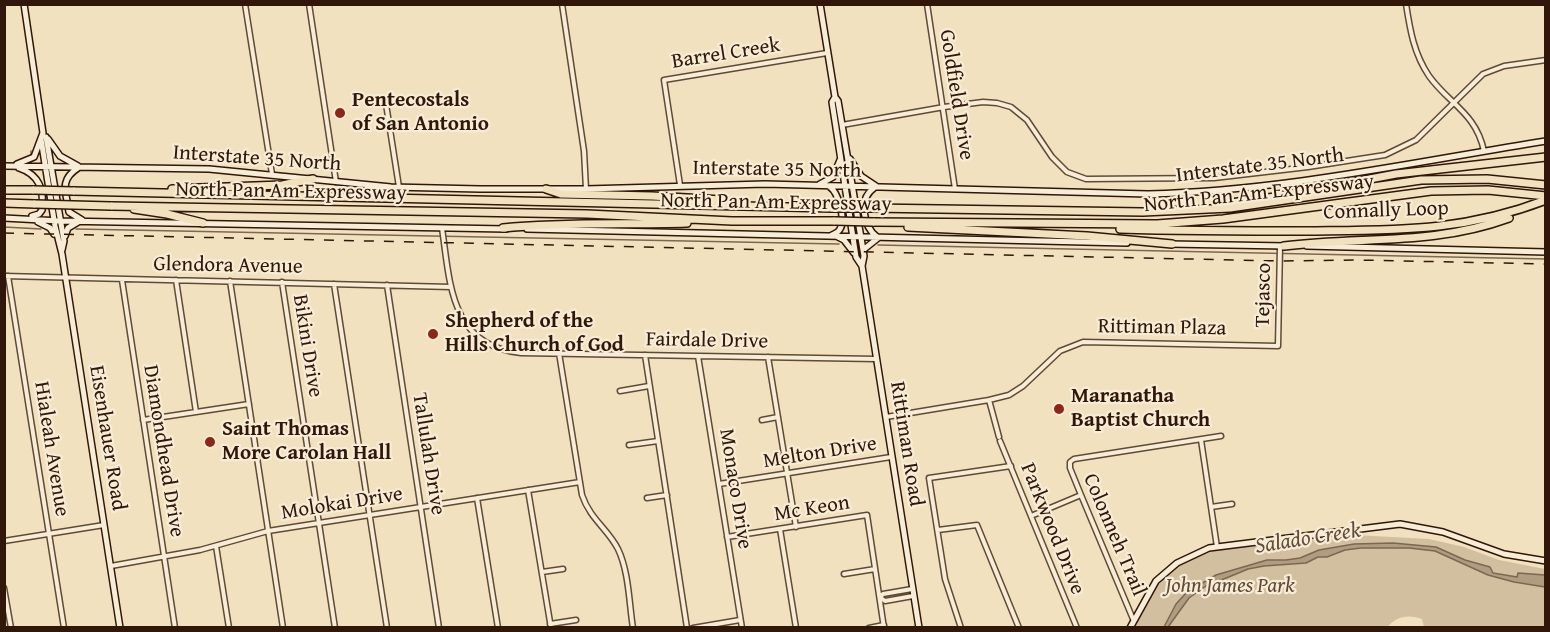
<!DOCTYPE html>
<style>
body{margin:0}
#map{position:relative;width:1550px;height:632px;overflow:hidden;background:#f2e1bf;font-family:"Gentium Book Plus",serif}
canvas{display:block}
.frame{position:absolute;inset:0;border:6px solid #301709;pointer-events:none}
</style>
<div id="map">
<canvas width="1550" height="632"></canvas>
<div class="frame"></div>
</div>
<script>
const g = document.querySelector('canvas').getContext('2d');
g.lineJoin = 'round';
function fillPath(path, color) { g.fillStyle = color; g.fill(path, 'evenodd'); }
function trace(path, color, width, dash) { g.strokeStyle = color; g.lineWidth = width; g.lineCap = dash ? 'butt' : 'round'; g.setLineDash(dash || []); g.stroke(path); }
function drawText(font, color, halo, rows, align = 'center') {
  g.font = font + ' "Gentium Book Plus",serif'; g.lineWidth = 4.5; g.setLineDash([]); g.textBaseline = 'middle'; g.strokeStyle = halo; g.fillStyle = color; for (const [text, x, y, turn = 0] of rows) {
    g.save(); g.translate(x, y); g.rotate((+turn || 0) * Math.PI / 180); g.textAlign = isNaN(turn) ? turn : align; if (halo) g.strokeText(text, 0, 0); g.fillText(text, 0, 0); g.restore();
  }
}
const green = new Path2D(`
 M1355,535L1429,539L1464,547L1499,560L1545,569V627H1424L1422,619C1409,614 1395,616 1387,628H1130L1152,585L1173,566L1193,555L1217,548Z`);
const water = new Path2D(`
 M1393,543L1436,547L1465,560L1490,567L1493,573L1517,577L1518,573L1545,575V587L1514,582L1488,575L1435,551L1409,548H1361L1345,550L1327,557H1318L1306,563L1264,566L1248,569L1219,581L1206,586L1189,598L1168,627H1164L1176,604L1187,592L1216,575L1267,560H1286L1300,558L1319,550L1354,544Z`);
const stream = new Path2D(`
 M31,154V151
 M4,227L41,229
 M76,229L839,244
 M878,245L1546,259`);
const street = new Path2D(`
 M245,4L272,174
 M309,4L336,182
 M562,4L584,151L586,189
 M927,4L955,189
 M1406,4C1410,30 1414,54 1429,76C1449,104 1476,113 1484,151
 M386,104L399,187
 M842,125L944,107L983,102L997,103L1011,107L1027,120L1052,157L1067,172L1086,179L1214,178L1308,167L1385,155L1416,140L1483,74L1504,66L1546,60
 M680,185L664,80L827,53
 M442,228C450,283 450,346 521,353L876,359
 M4,276L451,287
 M8,276L64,628
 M122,280L175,628
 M176,280L196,412
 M230,281L283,628
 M282,282L335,628
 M334,284L387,628
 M387,285L439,628
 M559,353L582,495C590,519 608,529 618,549C629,572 629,603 633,628
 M645,355L687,628
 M698,356L742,628
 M768,357L796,527
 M620,391L649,386
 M989,400L999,437
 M886,417L989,400L1009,395L1023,386L1060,351L1083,342L1278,346L1280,246
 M143,420L249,404
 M762,420L778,417
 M1201,440L1217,547
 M1000,441L1077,628
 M629,445L658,441
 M719,484L891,457
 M528,490L551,628
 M477,498L498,628
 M647,498L667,495
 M1211,507L1232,504
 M1031,516L1081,495
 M780,529L796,628
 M938,530L977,525L1019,628
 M727,537L867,515L884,628
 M4,541L104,525
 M216,546L229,628
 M111,566L200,550L268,531L580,482
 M542,572L563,569
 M844,574L875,569
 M4,588L11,628
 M880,597L883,594L912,589
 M881,598L885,601L913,596
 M1133,619L1081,495L1070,468V462L1074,459L1221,436
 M550,624L576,620
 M693,628L740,620
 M869,628L884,625
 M961,628L945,579L929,478L1011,466`);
const secondary = new Path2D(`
 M820,4L835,97L832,102L856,257L862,266
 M835,97L838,101L864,256L862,266L919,628
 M46,137L64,241L62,250
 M41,139L55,226L62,254L120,628
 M48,139L60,156L78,166
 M850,159L861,176L876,186
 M17,164L34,157L43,133L24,4
 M4,166L209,169L391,187L480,189H586L765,184L1148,194C1282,191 1414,162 1546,141
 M19,168C40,175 44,190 42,210L39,214L32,216
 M78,168C59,180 66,192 69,212L82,220
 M820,184L833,177L840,160
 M830,187C838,192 846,220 840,229C838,233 836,233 832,235
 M874,188C858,199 863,226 877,237
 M4,218L60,221L506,229
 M38,222L50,228L54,234
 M527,229L1127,243
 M65,236L68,228L78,222
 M838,237L844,240L854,253
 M1169,244L1286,246
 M1307,246L1546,252
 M863,250L878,238
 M1130,628L1156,581L1177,563L1209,548L1400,524L1443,532L1504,554L1546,561`);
const highway = new Path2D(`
 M172,189L282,185L313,179
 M546,189L561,194L652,196L722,200
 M4,190H34
 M73,191L832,208
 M4,203L35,204
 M1216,205L1275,197L1396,174L1546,157
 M111,206L587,214L732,221H835
 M871,208L1143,212L1230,208L1421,180L1487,179L1546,185
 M134,209L167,214L203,223
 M873,222L1157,224L1223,219L1431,191L1488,190L1546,196
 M908,227L1087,236L1172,244
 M503,228C564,222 625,225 687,223
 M1120,229C1185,231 1251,231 1316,231C1401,230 1465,231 1546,200
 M1284,246C1362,236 1432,246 1509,218`);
const rail = new Path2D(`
 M4,233L1280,261L1357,260L1546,264`);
const highwayBridge = new Path2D(`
 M34,190L73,191
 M35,204L111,206
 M832,208H871
 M835,221L873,222`);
const markers = [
 [340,113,6,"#8f2418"],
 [433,334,6,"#8f2418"],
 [1059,409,6,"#8f2418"],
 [210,442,6,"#8f2418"]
];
const streetNames = [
 ["Barrel Creek",726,54,-9],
 ["Goldfield Drive",956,95,81],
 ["Interstate 35 North",257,159,4],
 ["Interstate 35 North",1260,166,-7],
 ["Interstate 35 North",777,170,1],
 ["North Pan Am Expressway",291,192,1],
 ["North Pan Am Expressway",1259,194,-6],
 ["North Pan Am Expressway",776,203,1],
 ["Connally Loop",1386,211,-2],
 ["Glendora Avenue",228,266,1],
 ["Tejasco",1264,295,-89],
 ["Rittiman Plaza",1162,328,1],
 ["Fairdale Drive",707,341,1],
 ["Bikini Drive",307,346,81],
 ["Eisenhauer Road",107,438,81],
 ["Rittiman Road",906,444,81],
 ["Hialeah Avenue",51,449,81],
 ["Diamondhead Drive",163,451,81],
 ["Melton Drive",820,453,-9],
 ["Tallulah Drive",428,454,81],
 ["Monaco Drive",735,489,81],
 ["Molokai Drive",342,504,-9],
 ["Mc Keon",812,509,-9],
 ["Parkwood Drive",1052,529,68],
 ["Colonneh Trail",1114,535,67]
];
const poiNames = [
 ["Pentecostals",352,101],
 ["of San Antonio",352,125],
 ["Shepherd of the",445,322],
 ["Hills Church of God",445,346],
 ["Maranatha",1071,397],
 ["Baptist Church",1071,421],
 ["Saint Thomas",222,430],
 ["More Carolan Hall",222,454]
];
const parkNames = [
 ["John James Park",1230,587]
];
const waterNames = [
 ["Salado Creek",1308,539,-9]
];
fillPath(green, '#d1bfa0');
fillPath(water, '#b09c81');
trace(water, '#7d6751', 1.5);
trace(stream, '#7d6751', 1.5);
trace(street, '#604a36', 7);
trace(secondary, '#301709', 8);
trace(highway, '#301709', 10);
trace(street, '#f7ecd5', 4);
trace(secondary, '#f7ecd5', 5);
trace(highway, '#f2e1bf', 7);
trace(rail, '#301709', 1.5, [10, 10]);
trace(highwayBridge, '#301709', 10, []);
trace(highwayBridge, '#f2e1bf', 7);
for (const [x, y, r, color] of markers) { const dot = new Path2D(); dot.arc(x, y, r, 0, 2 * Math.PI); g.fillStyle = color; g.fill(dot); trace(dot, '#f7ecd5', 2); }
drawText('21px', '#301709', '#f7ecd5', streetNames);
drawText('bold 21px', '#301709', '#f7ecd5', poiNames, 'left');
drawText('italic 21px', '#604936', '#f7ecd5', parkNames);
drawText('italic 22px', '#634c39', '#f7ecd5', waterNames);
</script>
